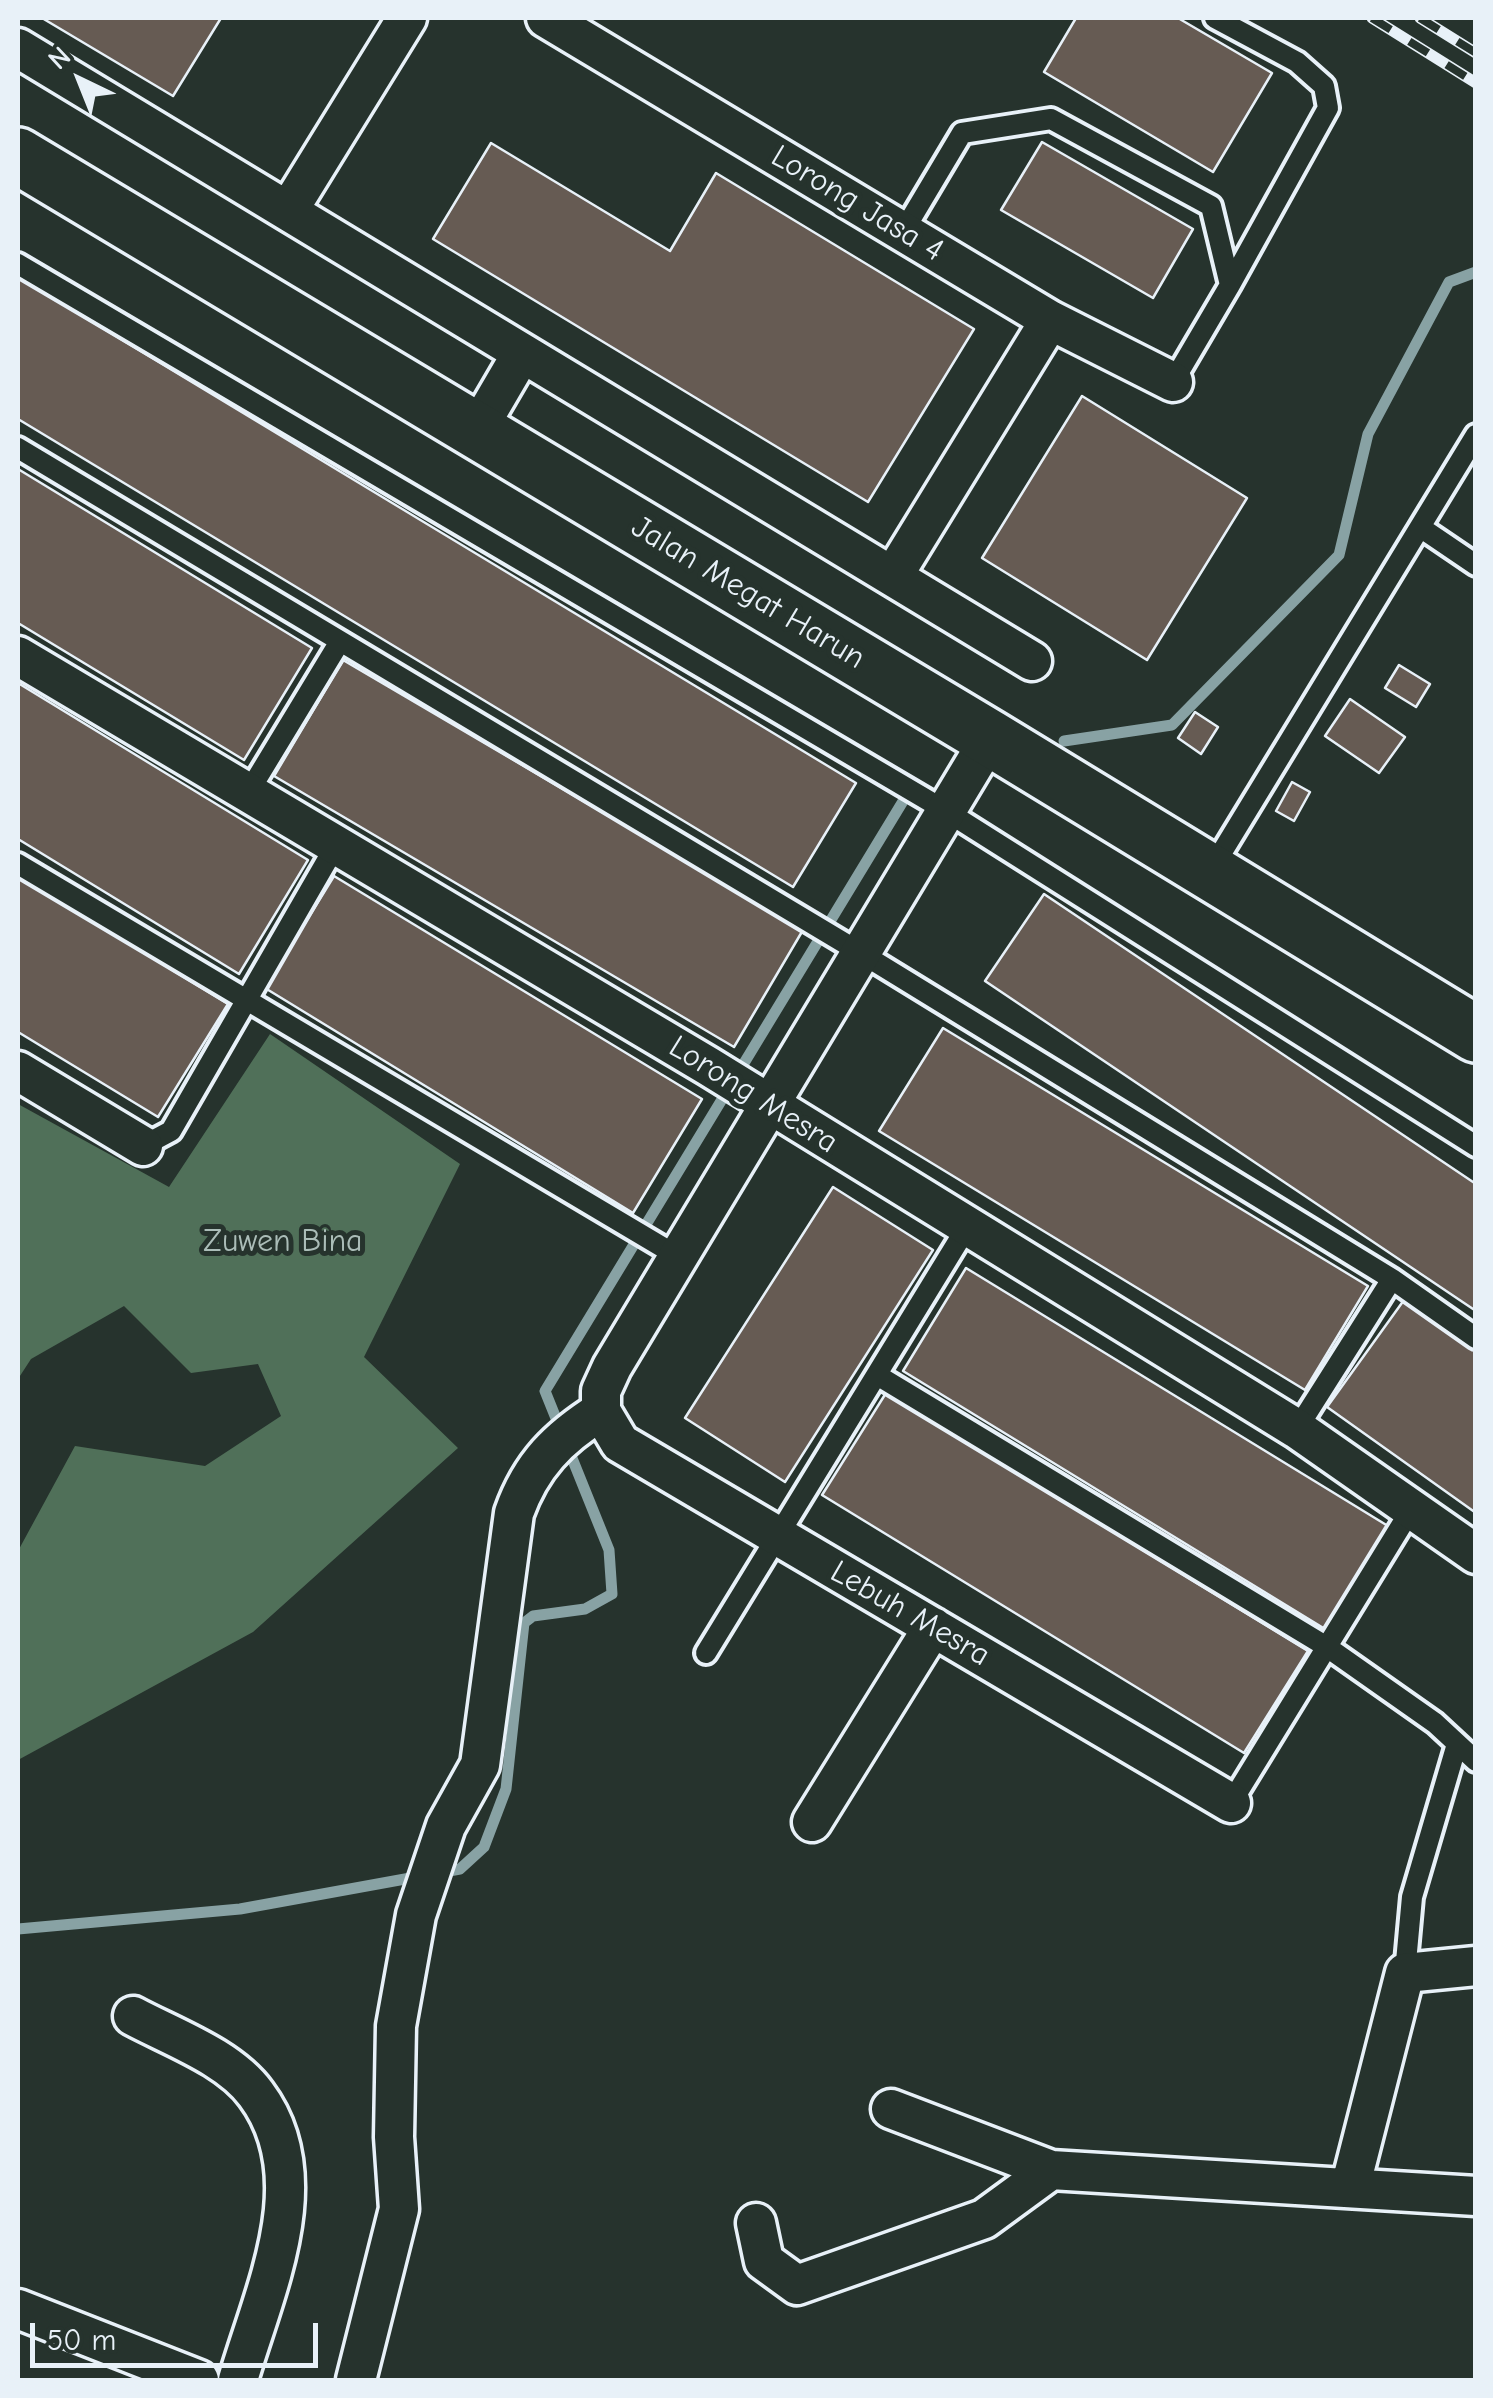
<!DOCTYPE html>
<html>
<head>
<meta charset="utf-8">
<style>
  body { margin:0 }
  #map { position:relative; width:1493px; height:2398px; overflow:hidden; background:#26332d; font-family:"Comic Neue",sans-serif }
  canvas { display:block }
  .frame { position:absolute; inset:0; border:20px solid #e8f1f8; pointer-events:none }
  .north { position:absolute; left:30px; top:30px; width:100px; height:100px; -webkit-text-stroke:8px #26332d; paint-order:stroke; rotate:317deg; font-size:28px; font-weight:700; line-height:40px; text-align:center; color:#e8f1f8 }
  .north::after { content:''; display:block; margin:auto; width:35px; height:45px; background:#e8f1f8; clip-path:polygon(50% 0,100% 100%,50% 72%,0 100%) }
  .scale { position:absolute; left:30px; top:2323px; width:288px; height:45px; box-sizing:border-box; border:5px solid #e8f1f8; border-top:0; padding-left:12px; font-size:30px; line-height:35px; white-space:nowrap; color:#e8f1f8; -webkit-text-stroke:8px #26332d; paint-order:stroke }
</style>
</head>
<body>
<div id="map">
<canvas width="1493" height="2398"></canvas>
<div class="frame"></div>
<div class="north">N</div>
<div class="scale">50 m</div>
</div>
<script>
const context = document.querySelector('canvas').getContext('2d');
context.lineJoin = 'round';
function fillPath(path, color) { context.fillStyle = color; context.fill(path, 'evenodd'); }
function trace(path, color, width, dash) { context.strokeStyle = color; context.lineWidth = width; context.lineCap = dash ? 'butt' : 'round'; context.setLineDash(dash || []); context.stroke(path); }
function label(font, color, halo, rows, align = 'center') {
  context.font = font + ' "Comic Neue",sans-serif'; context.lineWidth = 10; context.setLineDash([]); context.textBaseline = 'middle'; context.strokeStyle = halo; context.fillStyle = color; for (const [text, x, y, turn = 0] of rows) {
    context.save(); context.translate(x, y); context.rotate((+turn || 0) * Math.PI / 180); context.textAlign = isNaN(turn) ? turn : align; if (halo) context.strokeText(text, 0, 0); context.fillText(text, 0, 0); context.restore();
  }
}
fillPath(new Path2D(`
  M270 1034 460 1164 364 1357 458 1448 253 1632 18 1760V1551L75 1446 205 1466 281 1416 258 1364 191 1373 124 1306 31 1359 18 1379V1104L169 1187Z`), '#507059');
trace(new Path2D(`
  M1064 741 1172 725 1339 555 1368 434 1449 282 1476 272
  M18 1929 240 1909 460 1869 484 1847 506 1789 524 1623 533 1616 585 1609 612 1594 609 1550 545 1391 908 793`), '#88a2a4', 11);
const building = new Path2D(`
  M42 18H221L173 96Z
  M1076 18H1178L1272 73 1213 172 1044 72Z
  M1042 142 1193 229 1153 298 1001 210Z
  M491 143 670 251 716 173 974 329 868 502 433 239Z
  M18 277 856 783 793 887 18 419Z
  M1082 396 1247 498 1147 660 982 558Z
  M18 469 312 648 244 760 18 623Z
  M343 660 803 930 734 1047 274 776Z
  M1399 665 1430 684 1416 707 1385 688Z
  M18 683 308 860 239 974 18 839Z
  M1350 699 1405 737 1379 773 1325 736Z
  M1195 712 1218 727 1201 754 1178 738Z
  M1292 782 1310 792 1294 821 1276 811Z
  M18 876 228 1004 158 1117 18 1032Z
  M334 876 702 1099 633 1213 265 988Z
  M1044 894 1476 1184V1311L985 981Z
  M943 1028 1368 1286 1305 1390 879 1131Z
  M833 1187 933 1250 785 1482 685 1418Z
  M966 1268 1388 1526 1325 1629 903 1371Z
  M1404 1300 1476 1351V1513L1327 1407Z
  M886 1393 1308 1651 1244 1753 822 1495Z`);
fillPath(building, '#665b53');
trace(building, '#e8f1f8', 2.5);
const lane = new Path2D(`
  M1215 18 1297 62 1324 86 1328 108 1230 285
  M903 232 962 133 1051 119 1211 206 1230 285 1173 382
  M18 264 946 811 1476 1146
  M18 448 861 953 1392 1279 1476 1338
  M1420 527 1476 565
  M248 793 339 643
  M18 864 679 1257
  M1211 870 1476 435
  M143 1146 171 1131 336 845
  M877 1375 1327 1647 1435 1723 1476 1761
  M1297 1429 1392 1279
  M706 1653 967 1227
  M1231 1803 1412 1508
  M1405 1973 1412 1897 1457 1744`);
const street = new Path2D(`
  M546 18 1050 320 1173 382
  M18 48 1032 661
  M288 211 407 18
  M477 430 522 353
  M893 576 1050 320
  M18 656 708 1066 1297 1429 1476 1554
  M18 1071 143 1146
  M601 1411V1391L612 1367 990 738
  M601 1411 620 1443 1231 1803
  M812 1822 933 1627
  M133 2016C172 2037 229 2057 256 2094 319 2178 264 2291 238 2380
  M891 2109 1051 2170
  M1350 2188 1405 1973 1476 1966
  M756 2223 764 2261 797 2285 984 2219 1051 2170 1476 2196
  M18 2309 199 2380
  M356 2380 399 2209 394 2137 396 2026 416 1915 446 1826 480 1765 514 1513C531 1465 558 1438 601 1411`);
const secondary = new Path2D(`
  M18 156 990 738 1476 1034`);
trace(lane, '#e8f1f8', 28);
trace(street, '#e8f1f8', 45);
trace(secondary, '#e8f1f8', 62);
trace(lane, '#26332d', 20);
trace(street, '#26332d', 38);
trace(secondary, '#26332d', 55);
const rail = new Path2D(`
  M1372 18 1476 83
  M1420 18 1476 53`);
trace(rail, '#e8f1f8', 11);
trace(rail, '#26332d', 8, [22]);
label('32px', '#e8f1f8', '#26332d', [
  ["Lorong Jasa 4",857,204,31],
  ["Jalan Megat Harun",748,593,31],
  ["Lorong Mesra",753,1095,32],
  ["Lebuh Mesra",910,1614,30]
]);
label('32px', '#abbdb8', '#26332d', [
  ["Zuwen Bina",283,1242]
]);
</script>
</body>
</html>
